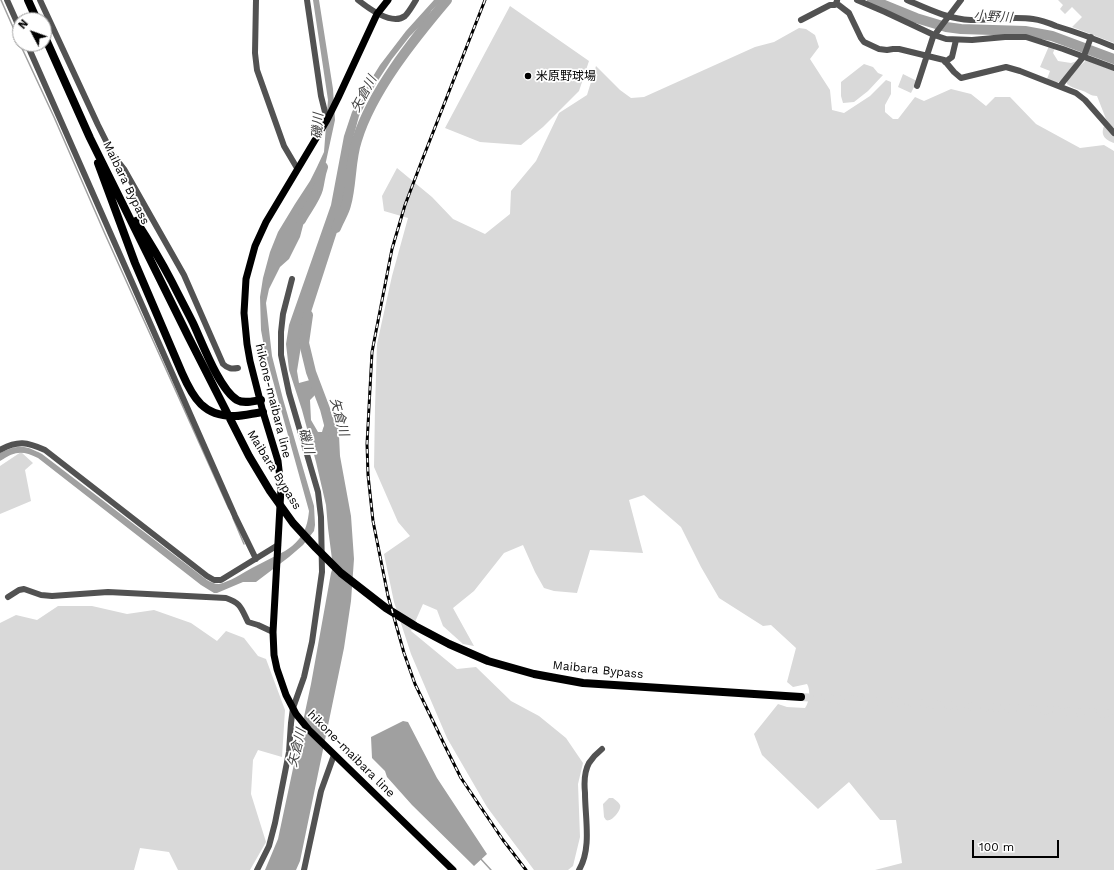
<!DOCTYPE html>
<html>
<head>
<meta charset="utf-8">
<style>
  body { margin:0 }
  #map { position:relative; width:1114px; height:870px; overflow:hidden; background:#fff; font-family:"Work Sans",sans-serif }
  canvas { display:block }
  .north { position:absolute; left:12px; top:12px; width:40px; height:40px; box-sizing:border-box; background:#fff; border:1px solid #999; border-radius:50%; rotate:311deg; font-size:11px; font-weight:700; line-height:16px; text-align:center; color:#000 }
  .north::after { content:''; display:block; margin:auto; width:14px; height:18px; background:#000; clip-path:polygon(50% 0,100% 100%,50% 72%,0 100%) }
  .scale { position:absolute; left:972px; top:840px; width:87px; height:18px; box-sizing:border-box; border:2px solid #000; border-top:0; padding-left:5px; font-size:12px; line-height:14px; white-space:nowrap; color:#000; -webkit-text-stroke:3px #fff; paint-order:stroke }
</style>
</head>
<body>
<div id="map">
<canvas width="1114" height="870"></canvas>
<div class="north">N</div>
<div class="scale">100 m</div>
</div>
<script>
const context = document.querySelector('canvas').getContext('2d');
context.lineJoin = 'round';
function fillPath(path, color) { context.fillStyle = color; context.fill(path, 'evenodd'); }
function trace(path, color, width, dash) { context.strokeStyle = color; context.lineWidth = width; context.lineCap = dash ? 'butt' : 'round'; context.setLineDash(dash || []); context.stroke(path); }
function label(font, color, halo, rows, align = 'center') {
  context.font = font + ' "Work Sans","Noto Sans JP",sans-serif'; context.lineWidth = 3.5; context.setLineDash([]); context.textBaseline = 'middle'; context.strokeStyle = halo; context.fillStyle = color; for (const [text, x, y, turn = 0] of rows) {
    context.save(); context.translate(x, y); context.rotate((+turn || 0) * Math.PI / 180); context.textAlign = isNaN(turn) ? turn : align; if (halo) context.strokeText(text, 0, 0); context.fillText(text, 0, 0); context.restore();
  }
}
fillPath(new Path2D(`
  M1058 0H1114V43L1072 27 1082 17 1072 7 1065 14 1060 9 1063 5Z
  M510 6 589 61 579 91 543 127 521 145 480 142 445 128Z
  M799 28 806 29 815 35 819 47 810 59 830 90 832 110 844 113 870 96 886 80 891 82V94L885 105V112L893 119H898L915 97 924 101 951 89 971 94 986 106 995 97H1010L1036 124 1080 148 1104 145 1114 151V870H875L902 863 896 820H880L849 782 818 809 762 755 754 734 778 704 787 707 805 708C809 703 811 690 807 684L793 687 787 682 796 648 771 625 763 626 719 598 701 567 681 527 644 495 629 500 643 553 590 550 577 593 554 591 544 588 535 572 523 545 504 553 474 591 453 608 474 646 463 644 443 626 437 610 423 604 411 631 457 669 476 667 511 701 539 716 566 738 583 763 578 784 580 837 573 866 568 870H534L487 807 447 738 411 654 394 602 384 554 410 536 398 522 374 467 375 408 377 344 392 276 408 218 384 211 382 196 397 168 432 197 453 219 485 234 510 214 511 191 536 161 559 113 587 95 596 66 620 90 631 98 644 97 755 47 774 42Z
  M1049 46 1055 48 1053 53 1058 61 1071 63 1077 61 1061 81 1056 83 1047 79 1050 71 1040 67Z
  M1086 60 1114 71V131L1106 119 1097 96C1090 96 1089 93 1083 91 1078 89 1072 88 1067 84V81L1069 77H1071C1074 69 1081 66 1086 60Z
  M864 64 873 67 878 73 883 75 868 91 854 102 843 103 841 96V82Z
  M903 74 917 81 911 93 898 87Z
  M1104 126 1114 136V143C1106 140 1100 136 1104 126Z
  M21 452 33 463 25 470 31 501 0 514V466Z
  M58 606H92L127 614 154 610 191 623 217 641 226 631 244 638 258 656 266 659 285 710 282 757 258 750 253 760 251 794 266 842 250 870H178L169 852 140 848 134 870H0V623L16 615 37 620Z
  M609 798H613C615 800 619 802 620 805 622 809 613 820 609 820 608 821 607 820 606 820L604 817 603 804Z`), '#d9d9d9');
fillPath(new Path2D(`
  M313 0H319L333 89 335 120 325 166 306 214 300 237 289 259 280 267 269 289 266 303 272 356 283 399 314 506 315 525 314 531 303 545 289 557 256 582H243L217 593H214L201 585 38 458C22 450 15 451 0 461V453C18 444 25 445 42 454L207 580C211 582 214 584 219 584 229 582 243 573 252 568 263 562 274 557 285 551 290 548 295 544 299 539 306 531 308 521 309 511L265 352 261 330 260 297 263 278 270 252 278 232 295 204 310 181 317 167 324 152 328 100Z
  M434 0H442L432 10 425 21 410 36 392 59 375 85 359 116 351 146 346 199 337 232 302 340 297 371 299 383 310 380 320 384 321 391 315 395 310 400 311 420 318 432H322C325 421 328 419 338 414L340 456 351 516 354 559 351 601 344 648 300 861 296 870H265L278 839 311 684 331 573 333 567 328 528 326 505 316 462 302 410 289 370 286 344 289 325 331 205 344 136 352 112 362 94 380 65 406 31Z
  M403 721 408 722 437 778 487 854 474 866 412 805 387 777 385 771 372 758 371 737Z`), '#a0a0a0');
trace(new Path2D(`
  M1 0 20 43
  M20 44 54 117 105 234 229 509
  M233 518 244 544
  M480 858 491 870`), '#a0a0a0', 1.5);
trace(new Path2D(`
  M872 0 916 18 946 27 961 29 1025 31 1052 36 1114 59
  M301 220C306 210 315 200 318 189 320 181 320 175 323 167
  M336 228C339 220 344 213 346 205 352 184 350 161 357 140 372 91 414 39 447 0
  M308 315 304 343 311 372 325 409 331 432`), '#a0a0a0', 10);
trace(new Path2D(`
  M801 697 1114 714`), '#d9d9d9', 8, [8, 4]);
trace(new Path2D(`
  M7 0 20 29
  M40 0 98 125 113 155 124 169 184 275 223 364C228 369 232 369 238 368
  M256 0 255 53 257 70 284 146 297 168
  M307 0 321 96 327 120
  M358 0C368 8 392 26 405 16 409 12 413 5 416 0
  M857 0 885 12 934 35 946 39 972 40 1005 37H1026L1063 49 1114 68
  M907 0C928 9 948 19 971 20 992 20 1012 16 1033 19 1041 20 1049 23 1056 26 1076 32 1095 39 1114 47
  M836 3 849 13 861 38 864 42 879 49 887 50 893 49H899L944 60 954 72 961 78 1006 67 1020 71 1076 93 1085 100 1114 133
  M801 20 830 5H835L837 1
  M27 44 235 516 256 559
  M945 62 952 57 956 40
  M917 86 933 37 961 0
  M1060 86 1084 56 1091 37
  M0 450C18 440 27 442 45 450L207 576 214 580H221L278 545
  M8 597 19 590 24 589 41 595 52 596 108 592 226 598C241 603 241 608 248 622L258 625 273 632
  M257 870 269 846 275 823 289 752 291 723 293 708 304 677 312 642 322 572 321 517 318 492 289 393 281 355V332L283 314 292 279
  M304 870 321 791 334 755
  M579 870C592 848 585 818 585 793 584 783 584 772 589 763 593 757 597 753 602 749`), '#525252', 6);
trace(new Path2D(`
  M388 0 377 14 338 98 327 120 266 222 255 246 246 279 244 313 247 344 250 361 263 412 278 461 281 488 273 632 274 655 277 669 286 695 296 714 309 730 453 870`), '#000', 7);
trace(new Path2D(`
  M28 0 37 20
  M44 35 90 138 188 336 249 456 270 491 293 523 316 548 341 573 386 608 415 626 449 644 488 661 534 674 583 683 801 697
  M98 163 135 263 182 373C193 398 204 417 235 416 244 416 254 413 263 412
  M136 221C149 241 161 261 172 282 179 296 186 309 193 323 202 342 219 389 237 400 244 404 253 401 261 400`), '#000', 8);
const rail = new Path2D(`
  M485 0 421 163 405 205 392 249 372 352 367 444 368 475 373 521 388 596 404 653 415 684 445 746 461 778 503 840 526 870`);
trace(rail, '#000', 3);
trace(rail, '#fff', 1.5, [4.5]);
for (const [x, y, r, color] of [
  [528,76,4,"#000"]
]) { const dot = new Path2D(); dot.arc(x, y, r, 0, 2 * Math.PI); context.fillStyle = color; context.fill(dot); trace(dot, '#fff', 1.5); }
label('12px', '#000', '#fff', [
  ["米原野球場",536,76]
], 'left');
label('12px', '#000', '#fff', [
  ["Maibara Bypass",126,183,64],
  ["hikone-maibara line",273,401,76],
  ["Maibara Bypass",274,470,58],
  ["Maibara Bypass",598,670,6],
  ["hikone-maibara line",351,754,45]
]);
label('italic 13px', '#414141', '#fff', [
  ["小野川",993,17,3],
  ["矢倉川",364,94,-62],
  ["磯川",318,126,-86],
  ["矢倉川",339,417,75],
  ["磯川",306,441,75],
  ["矢倉川",297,748,-76]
]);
</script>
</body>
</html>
